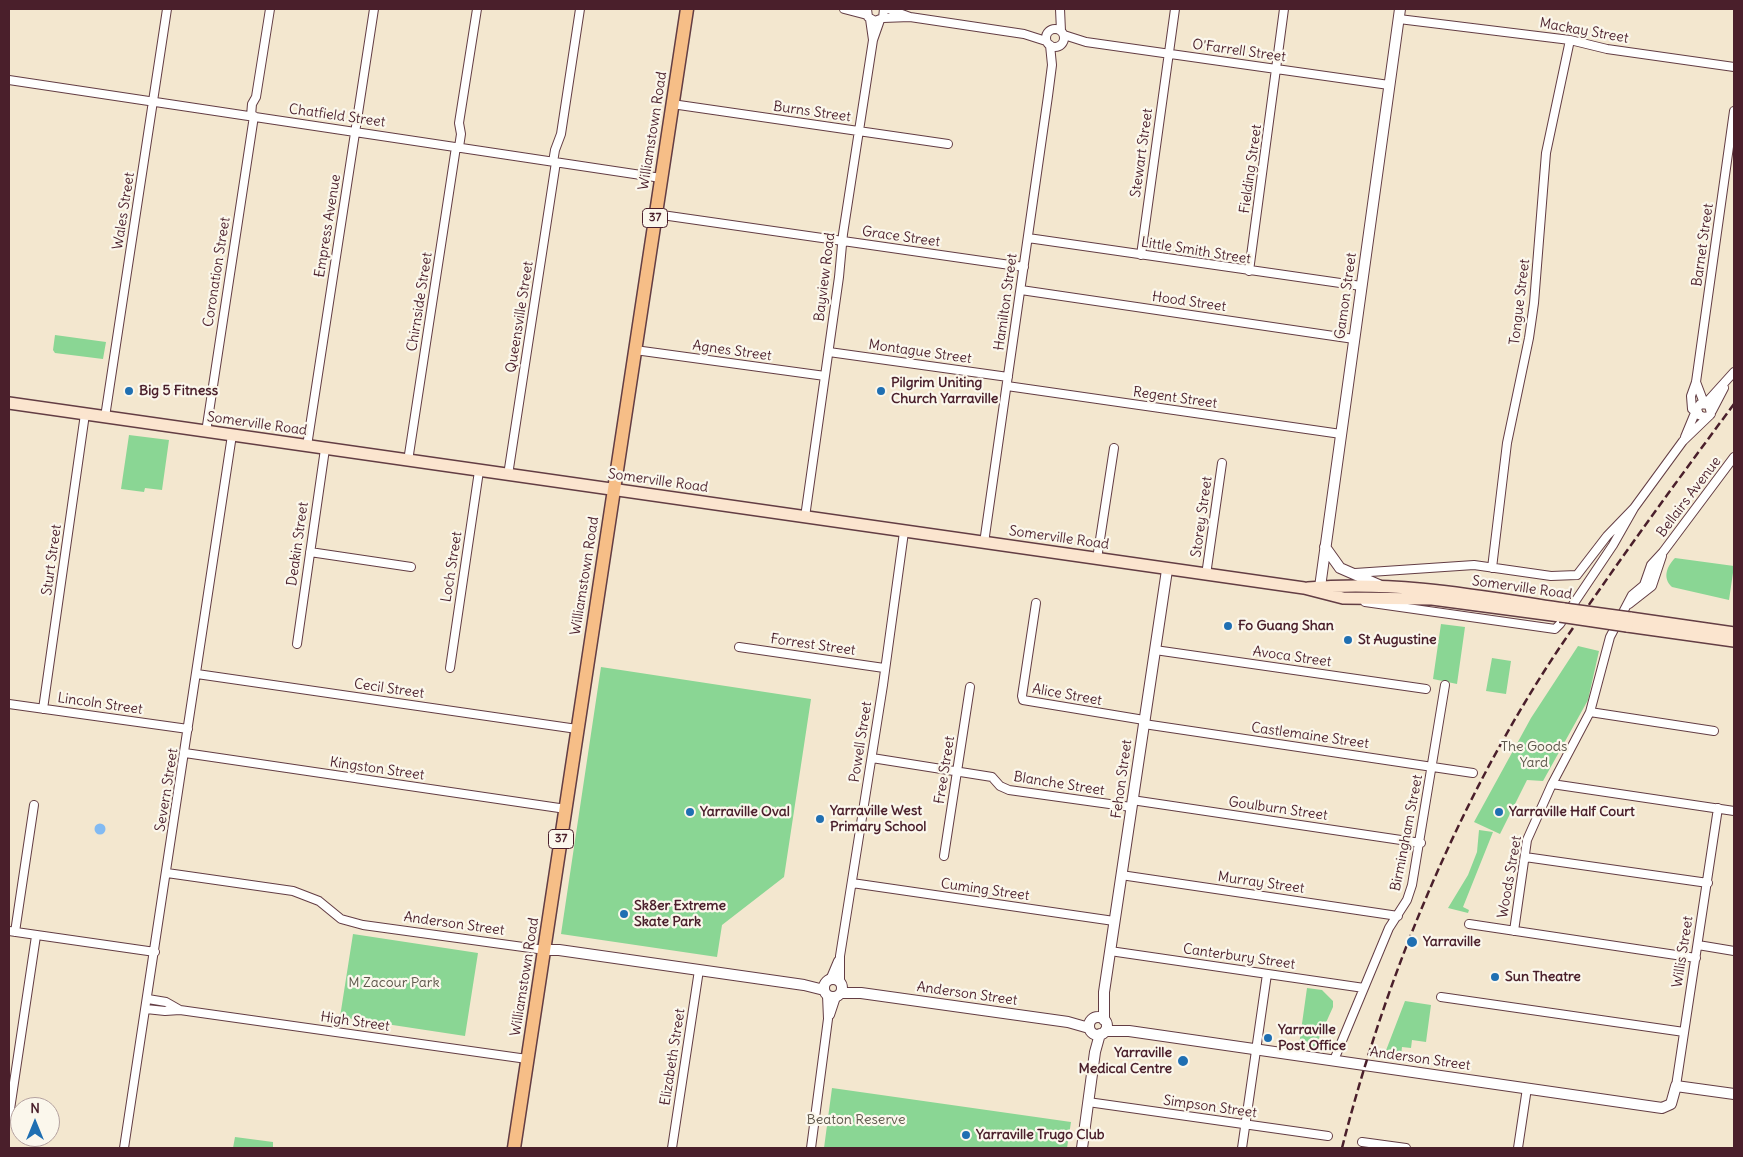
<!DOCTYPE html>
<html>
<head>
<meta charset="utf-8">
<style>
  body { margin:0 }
  #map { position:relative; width:1743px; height:1157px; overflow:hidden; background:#f3e7cf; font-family:Delius,sans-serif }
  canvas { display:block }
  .frame { position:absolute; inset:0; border:10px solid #4a1f2b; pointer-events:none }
  .north { position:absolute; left:10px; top:1097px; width:50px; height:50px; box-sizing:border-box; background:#fbf7ec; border:1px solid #b4a19f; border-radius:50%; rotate:0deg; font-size:14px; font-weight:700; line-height:20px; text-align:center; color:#4a1f2b }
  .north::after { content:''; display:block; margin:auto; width:18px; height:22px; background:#1f6fb2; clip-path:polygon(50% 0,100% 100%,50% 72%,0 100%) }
</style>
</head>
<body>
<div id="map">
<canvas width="1743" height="1157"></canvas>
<div class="frame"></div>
<div class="north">N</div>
</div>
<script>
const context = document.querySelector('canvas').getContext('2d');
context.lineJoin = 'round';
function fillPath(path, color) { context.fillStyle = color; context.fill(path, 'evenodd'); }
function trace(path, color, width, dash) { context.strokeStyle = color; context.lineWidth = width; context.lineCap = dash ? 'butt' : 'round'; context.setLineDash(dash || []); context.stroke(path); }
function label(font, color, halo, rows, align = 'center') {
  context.font = font + ' Delius,sans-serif'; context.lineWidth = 4.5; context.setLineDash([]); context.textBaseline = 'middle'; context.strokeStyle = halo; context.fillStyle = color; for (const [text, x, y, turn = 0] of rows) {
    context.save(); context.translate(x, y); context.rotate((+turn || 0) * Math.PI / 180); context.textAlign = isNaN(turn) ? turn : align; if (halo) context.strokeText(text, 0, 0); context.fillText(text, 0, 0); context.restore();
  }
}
fillPath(new Path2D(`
  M55 335 106 342 103 359 55 353 53 350Z
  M129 435 169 440 162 490 145 488 144 492 121 489Z
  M1675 558 1734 566 1729 600 1672 587C1662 578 1667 566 1675 558Z
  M1441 624 1465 627 1457 684 1433 679Z
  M1578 646 1599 651 1588 700 1543 781 1527 780 1500 834 1474 822 1531 718Z
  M1492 658 1511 661 1506 694 1486 691Z
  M601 667 811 699 784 877 722 925 717 957 561 934Z
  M1479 830 1493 832 1463 907 1469 910 1468 913 1448 908 1468 875 1477 852Z
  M353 934 478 953 465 1036 340 1017Z
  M1307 988 1322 990 1333 1001V1007L1315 1047 1299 1045Z
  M1405 1001 1431 1005 1426 1042 1412 1040 1411 1048 1402 1047 1401 1056 1385 1053Z
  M832 1088 1071 1122 1067 1148H824Z
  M235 1137 273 1142V1148H233Z`), '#8ad694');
fillPath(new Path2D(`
  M94.5 829a5.5 5.5 0 1 1 11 0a5.5 5.5 0 1 1-11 0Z`), '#82baf2');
const minor = new Path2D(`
  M844 9 867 15
  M867 9 868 17 875 21 883 18 884 9
  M888 9 910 17
  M1060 9 1061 31
  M883 18 910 17 1024 34 1046 41
  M1399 19 1570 40 1607 49 1734 67
  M1046 38a9 9 0 1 1 18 0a9 9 0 1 1-18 0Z
  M1064 35 1086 42 1389 85
  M873 40 880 20
  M9 80 661 178
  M672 104 948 144
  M251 116 252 104 256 97 270 9
  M459 147 461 134 459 123 477 9
  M553 162 555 150 561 134 580 9
  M655 214 1024 267
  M1028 238 1361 286
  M1141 255 1175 9
  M1249 271 1284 9
  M1021 290 1354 339
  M635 350 825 376
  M829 352 1008 377
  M1696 382 1704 403
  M1007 386 1341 434
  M1706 403 1734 372
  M1712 411 1724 388
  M1699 415 1692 409 1691 396 1696 382 1734 111
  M105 417 167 9
  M206 432 254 116
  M1685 437 1697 408
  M307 446 374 9
  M408 461 456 147
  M508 475 556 162
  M805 517 839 277 843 234 873 40 870 19
  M984 543 1048 96 1052 65 1050 45
  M310 552 411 567
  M1097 559 1114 448
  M1492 568 1507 443 1529 338 1534 303 1546 153 1570 40
  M1355 573 1474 565 1551 576 1577 575
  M1206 575 1222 463
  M1577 575 1607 536 1634 508 1683 441 1709 416 1711 414 1709 405 1700 404 1697 409 1699 415 1704 417 1709 416
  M1365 602 1555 629 1560 624 1613 545 1634 508
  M1036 603 1022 696 1023 700 1144 720
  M1629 604 1652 586 1662 556
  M297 644 325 449
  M739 647 884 668
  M1155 650 1426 689
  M450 668 479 471
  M197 674 577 729
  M9 704 188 729
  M43 709 85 414
  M1590 712 1714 731
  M1144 724 1473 773
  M185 753 566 809
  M872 758 992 777 1000 786 1009 790 1131 807
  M1552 784 1734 811
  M1132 800 1421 843
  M944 856 970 687
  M1525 857 1708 883
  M167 873 293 891 319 901 341 919 363 925 545 950
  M1121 875 1398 916
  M852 883 1114 921
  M1469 924 1696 958
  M9 931 155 952
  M1514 931 1527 840 1552 784 1590 712 1610 637 1632 595 1644 585 1651 565 1663 552 1734 457
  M15 932 34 805
  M1698 945 1734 951
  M1110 951 1364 988
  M830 980 838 961
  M840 982V956L883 685 904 532
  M1441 997 1684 1032
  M148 999 166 1002 180 1010
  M146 1009 165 1011 180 1010 527 1059
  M830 1015 836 997
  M1334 1060 1389 928 1407 900 1412 885 1445 685
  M1676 1086 1718 808
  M1088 1102 1328 1136
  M9 1116 36 936
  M1362 1142 1406 1148
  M124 1148 232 435
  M672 1148 699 970
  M811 1148 828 1019 827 995
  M1242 1148 1267 974
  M1518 1148 1527 1088`);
const tertiary = new Path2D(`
  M1325 547 1340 568 1379 585
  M1320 587 1400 9
  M545 950H559L804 985 824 990
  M824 988a9 9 0 1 1 18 0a9 9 0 1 1-18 0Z
  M842 993H861L1068 1022 1089 1028
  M1089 1026a9 9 0 1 1 18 0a9 9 0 1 1-18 0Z
  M1104 1020V992L1167 570
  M1105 1031H1129L1662 1108 1671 1104 1676 1086 1734 1094
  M1082 1148 1095 1052 1100 1034`);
const secondary = new Path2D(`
  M9 403 1304 588 1343 598 1432 599 1560 616
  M1308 588C1394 580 1479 596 1564 609
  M1630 618 1734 633
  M1627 626 1734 641`);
const primary = new Path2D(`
  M514 1148 687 9`);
trace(minor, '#633d44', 10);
trace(tertiary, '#633d44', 12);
trace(secondary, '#633d44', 14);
trace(primary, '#633d44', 15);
trace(minor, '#fff', 8);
trace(tertiary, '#fff', 10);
trace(secondary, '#fbe5cf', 11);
trace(primary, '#f6be87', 12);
trace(new Path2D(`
  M1342 1148C1386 975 1459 799 1558 650 1614 567 1674 485 1734 404`), '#4a1f2b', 2.5, [8, 4]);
const secondaryBridge = new Path2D(`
  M1564 609 1630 618
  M1560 616 1627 626`);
trace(secondaryBridge, '#633d44', 14, []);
trace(secondaryBridge, '#fbe5cf', 11);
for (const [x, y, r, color] of [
  [129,391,5,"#1f6fb2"],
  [881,391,5,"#1f6fb2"],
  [1228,626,5,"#1f6fb2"],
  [1348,640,5,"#1f6fb2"],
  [690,812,5,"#1f6fb2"],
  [1499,812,5,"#1f6fb2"],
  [820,819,5,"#1f6fb2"],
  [624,914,5,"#1f6fb2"],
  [1412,942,6,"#1f6fb2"],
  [1495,977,5,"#1f6fb2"],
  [1268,1038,5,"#1f6fb2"],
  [1183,1061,6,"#1f6fb2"],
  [966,1135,5,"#1f6fb2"]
]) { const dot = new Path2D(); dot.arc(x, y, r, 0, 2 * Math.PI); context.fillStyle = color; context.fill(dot); trace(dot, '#fbf7ec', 2); }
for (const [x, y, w] of [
  [655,218,25],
  [561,839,25]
]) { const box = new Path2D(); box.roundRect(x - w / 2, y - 9.5, w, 19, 4); context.fillStyle = '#fbf7ec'; context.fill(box); trace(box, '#4a1f2b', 1); }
label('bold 12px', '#4a1f2b', null, [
  ["37",655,218],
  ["37",561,839]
]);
label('14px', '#4a1f2b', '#fbf7ec', [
  ["Mackay Street",1584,31,10],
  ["O'Farrell Street",1239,51,8],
  ["Burns Street",812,112,8],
  ["Chatfield Street",337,116,8],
  ["Williamstown Road",653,131,-81],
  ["Stewart Street",1142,153,-82],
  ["Fielding Street",1251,169,-82],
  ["Wales Street",124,211,-81],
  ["Empress Avenue",328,226,-81],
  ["Grace Street",901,237,8],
  ["Barnet Street",1703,245,-82],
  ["Little Smith Street",1196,251,9],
  ["Coronation Street",217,272,-81],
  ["Bayview Road",825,277,-83],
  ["Gamon Street",1346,296,-82],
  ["Chirnside Street",420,302,-81],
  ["Hamilton Street",1006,302,-82],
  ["Hood Street",1189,302,8],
  ["Tongue Street",1520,302,-83],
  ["Queensville Street",520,317,-81],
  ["Agnes Street",732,351,8],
  ["Montague Street",920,352,8],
  ["Regent Street",1175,398,8],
  ["Somerville Road",257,424,8],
  ["Somerville Road",658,481,8],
  ["Bellairs Avenue",1689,497,-53],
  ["Storey Street",1202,517,-82],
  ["Somerville Road",1059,538,8],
  ["Deakin Street",298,544,-82],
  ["Sturt Street",52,560,-82],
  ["Loch Street",452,567,-81],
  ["Williamstown Road",585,576,-81],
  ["Somerville Road",1522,588,8],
  ["Forrest Street",813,645,8],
  ["Avoca Street",1292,657,8],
  ["Cecil Street",389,689,8],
  ["Alice Street",1067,695,10],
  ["Lincoln Street",100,704,8],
  ["Castlemaine Street",1310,736,8],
  ["Powell Street",861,742,-81],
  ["Kingston Street",377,769,8],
  ["Free Street",945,770,-81],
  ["Fehon Street",1122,779,-82],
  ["Blanche Street",1059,784,9],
  ["Severn Street",167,790,-81],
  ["Goulburn Street",1278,809,8],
  ["Birmingham Street",1407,833,-79],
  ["Woods Street",1510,877,-80],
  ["Murray Street",1261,883,8],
  ["Cuming Street",985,890,8],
  ["Anderson Street",454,924,8],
  ["Willis Street",1683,952,-81],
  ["Canterbury Street",1239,957,8],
  ["Williamstown Road",525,977,-81],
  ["Anderson Street",967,994,8],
  ["High Street",355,1022,8],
  ["Elizabeth Street",673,1057,-81],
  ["Anderson Street",1420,1059,8],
  ["Simpson Street",1210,1107,8]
]);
label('bold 14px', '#4a1f2b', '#fbf7ec', [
  ["Pilgrim Uniting",891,383],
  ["Church Yarraville",891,399],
  ["Big 5 Fitness",139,391],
  ["Fo Guang Shan",1238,626],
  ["St Augustine",1358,640],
  ["Yarraville West",830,811],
  ["Primary School",830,827],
  ["Yarraville Oval",700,812],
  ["Yarraville Half Court",1509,812],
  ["Sk8er Extreme",634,906],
  ["Skate Park",634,922],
  ["Yarraville",1423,942],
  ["Sun Theatre",1505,977],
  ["Yarraville",1278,1030],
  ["Post Office",1278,1046],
  ["Yarraville",1172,1053,"right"],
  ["Medical Centre",1172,1069,"right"],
  ["Yarraville Trugo Club",976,1135]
], 'left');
label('14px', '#5d564a', '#fbf7ec', [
  ["The Goods",1534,747],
  ["Yard",1534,763],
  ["M Zacour Park",394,983],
  ["Beaton Reserve",856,1120]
]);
</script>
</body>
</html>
